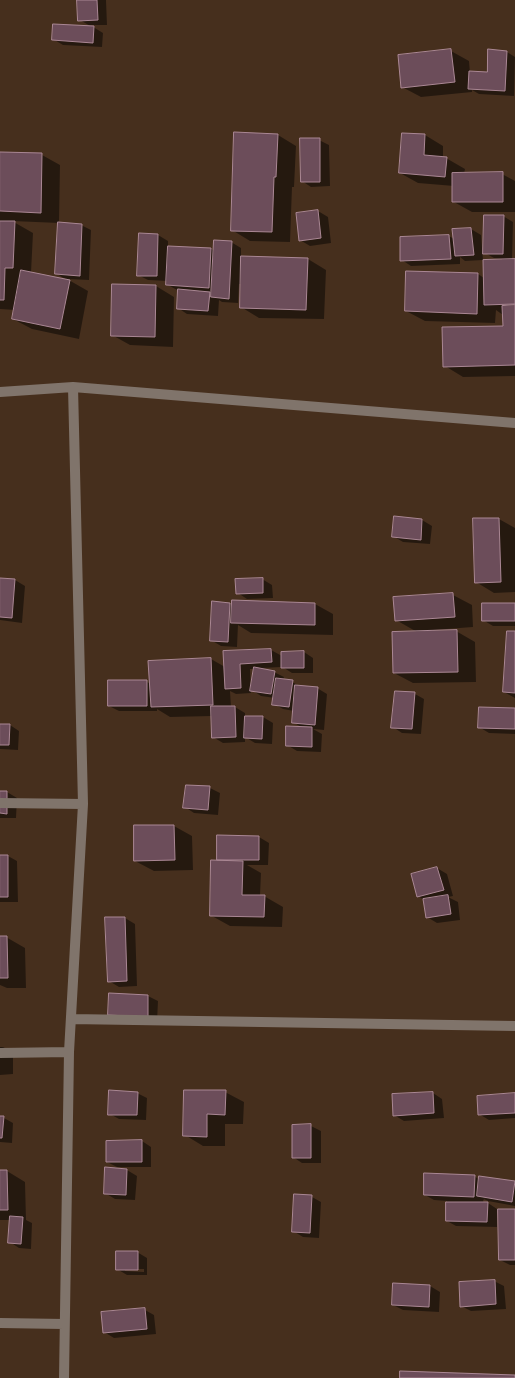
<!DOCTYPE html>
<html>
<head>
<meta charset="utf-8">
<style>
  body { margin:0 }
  canvas { display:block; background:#462f1d }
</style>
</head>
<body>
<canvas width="515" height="1378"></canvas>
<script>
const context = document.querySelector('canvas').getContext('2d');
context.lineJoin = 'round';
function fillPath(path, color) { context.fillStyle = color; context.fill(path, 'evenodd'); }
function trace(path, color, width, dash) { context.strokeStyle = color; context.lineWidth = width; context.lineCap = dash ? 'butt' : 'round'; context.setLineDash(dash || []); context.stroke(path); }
fillPath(new Path2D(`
  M79 0H106L107 25H90L103 33 102 47 63 45 53 39 92 27 80 20Z
  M451 51 469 61 470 73H488L507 52 515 57 514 96 479 94 472 90V92L421 97 402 87Z
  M278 135 296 146 294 187H292L290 242 250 241 232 230Z
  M425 135 443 146V158H446L465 169 464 174H502L515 181V212H472L454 202V186L418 183 400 173Z
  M319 140 329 145 330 186 311 187 302 181Z
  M0 154 42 155 60 165 59 223 12 221 33 233 31 273 67 280 57 274 81 225 91 230 89 280 67 279 88 291 79 339 32 329 13 319 15 310 0 309Z
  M318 211 328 217 331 243 310 246 300 240Z
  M503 216 513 222 512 261H515V376L463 377 445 366 504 327 503 315 496 310 495 323 425 321 406 311 478 274 484 278 502 261V259L494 258 485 253Z
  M471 229 481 235 483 260 465 261 460 257V264L411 266 402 260 401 238 449 236 454 239V231Z
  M140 235H158L168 241V247L211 249 215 251 231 242 241 248V258L308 259 326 270 324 319 259 318 241 307 242 284H239L238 303 222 302 219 300 218 316 187 314 178 308 179 291 168 285V281L148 280 138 275Z
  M156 286 174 297 173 347 130 345 112 335Z
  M395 517 422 520 432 526 430 544 403 542 393 536Z
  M499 519 515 528V592L494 593 476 582Z
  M0 579 15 580 25 586 22 623 0 620Z
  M262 579 272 585 273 598 247 599 238 593Z
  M453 595 472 605 473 627 433 630V632L456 631 475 642 476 682 413 683 394 673 417 632 396 620 394 598Z
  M230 604 233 606 315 604 333 614V635L251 633 238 625 237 647 221 646 211 640Z
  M515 604V626H493L483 620Z
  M515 632V698L504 692Z
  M271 650 282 656 304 652 313 658V673H292L281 666V667L262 668 274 672 284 677 283 680 292 682 301 687 317 688 327 694 324 730 313 729 322 734 321 752 297 751 287 745 303 728 293 722 294 711 283 709 274 704 275 698 261 696 252 690 255 669H250L251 693 236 694 230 691 231 707H235L245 713V717H263L273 723 272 744 255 743 245 737V742L223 743 213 737V716L170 717 157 709V711H119L109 706 147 682 151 684 150 662 211 659 225 667Z
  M415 694 424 699 421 734 402 733 393 727Z
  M515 709V734L489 733 479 727Z
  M0 725H10L19 731 18 750 0 749Z
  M187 786 210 788 220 793 218 815 194 813 185 807Z
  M0 792H7L17 798 16 818H0Z
  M174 826 192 836 193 870 154 871 135 861Z
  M218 837H259L269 843 268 865H247L261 873 260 896H264L283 907 282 927 230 926 212 916 223 862 218 859Z
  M0 856H8L17 861 18 902H0Z
  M437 868 447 874 453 896 448 897 458 902 460 920 437 923 427 917 424 900 418 896Z
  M125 918 135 924 137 986 119 987 109 981Z
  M0 937H6L25 948 26 988H7L0 985Z
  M148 996 158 1001 157 1022 119 1020Z
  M0 1047H3L13 1052V1074L0 1075Z
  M225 1092 244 1102 243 1124H225V1146H203L185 1135Z
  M137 1093 147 1098 146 1120 119 1119 110 1114Z
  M433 1093 442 1099 444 1118 404 1121 394 1115Z
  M515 1095V1118L489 1120 479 1114Z
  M0 1117 4 1118 13 1123 12 1143 0 1142Z
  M311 1126 321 1131V1163H302L293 1157Z
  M142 1141 151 1147V1167H117L107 1162Z
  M107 1168 127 1170 137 1176 135 1200 115 1199 105 1193Z
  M0 1171H7L25 1182 26 1220 32 1223 31 1249 19 1248 10 1242 11 1220H0Z
  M474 1176 480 1180V1178L515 1183V1206L488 1201 484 1199 483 1201 484 1203H488L497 1209V1210H515V1265H510L500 1260 499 1211H497V1227L456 1226 447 1221V1201L434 1200 425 1195Z
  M312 1197 321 1202 319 1238 303 1237 293 1231Z
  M137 1252 147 1258V1275H127L117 1269ZM125 1269H144V1272L125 1271Z
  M494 1281 504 1286 506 1309 471 1311 461 1306Z
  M430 1286 440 1292 439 1312 403 1310 393 1305Z
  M145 1310 154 1315 156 1334 114 1338 104 1332Z`), '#0007');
const building = new Path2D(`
  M77 0H97L98 20 78 21Z
  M53 24 94 26 93 43 52 40Z
  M451 49 455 82 401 88 398 55Z
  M488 49 507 51 505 91 468 89 469 71 487 72Z
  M234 132 278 134 276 177H274L272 232 231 231Z
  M402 133 425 134 424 155 447 157 445 177 399 173Z
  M300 138H320V182H301Z
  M0 152 42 153 41 213 0 211Z
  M503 172V202H452V173Z
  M318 210 321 238 299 241 296 213Z
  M484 215H504L503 254H483Z
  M0 221H15L13 268H5L4 300H0Z
  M58 222 82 224 80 276 55 274Z
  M471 228 474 255 455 256 452 229Z
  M139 233 158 234 157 276H137Z
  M449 235 451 259 400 261V237Z
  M214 240 232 241 229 299 211 297Z
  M168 246 211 248 209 288 166 285Z
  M241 256 308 258 306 310 240 308Z
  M515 259V304L484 305 483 260Z
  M21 270 70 280 60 329 12 319Z
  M406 271 478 273 477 314 405 311Z
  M112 284 156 285 155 337 111 336Z
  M178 289 210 292 208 311 177 309Z
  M515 305V365L443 367 442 327 503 326 502 306Z
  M394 516 422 519 421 540 392 537Z
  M473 518H499L501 582 475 583Z
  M0 578 15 579 12 618 0 617Z
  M263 578V593L236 594 235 579Z
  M453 593 455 617 395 621 393 597Z
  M232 600 315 603V625L231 623Z
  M212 601 230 603 228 642 210 641Z
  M482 603H515V621H482Z
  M457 630 458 672 393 673 392 632Z
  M507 631H515V693L503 692Z
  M271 649 272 662 240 664 241 688 225 689 223 651Z
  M304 651V668H281V652Z
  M211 658 213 705 151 707 148 661Z
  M254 667 275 671 271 694 250 691Z
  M276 678 293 680 289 707 272 705Z
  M108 680H147V706H108Z
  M295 685 318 687 315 725 292 723Z
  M395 691 415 692 412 729 391 728Z
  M211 706H235L236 737 212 738Z
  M479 707 515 708V729L478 728Z
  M245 716H263L262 739 244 738Z
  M0 724H10L9 745H0Z
  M286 726 312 727V747L286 746Z
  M186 785 210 786 208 810 183 808Z
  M0 791H7V814L0 813Z
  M134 825H174L175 860 134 861Z
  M217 835 259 836V860H217Z
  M0 855H8V897H0Z
  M211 860 243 861 242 895H265L264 917 210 916Z
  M437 867 444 890 417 897 411 874Z
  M448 895 451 914 426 918 423 899Z
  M105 917H125L127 981 108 982Z
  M0 936H7L8 978H0Z
  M109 993 148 995V1017L108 1015Z
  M109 1090 138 1092 137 1115H108Z
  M184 1090H226L225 1115 207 1114V1137L183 1136Z
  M433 1092 434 1113 393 1116 392 1094Z
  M515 1093V1113L478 1115 477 1096Z
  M0 1116H4L2 1138H0Z
  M311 1124V1158H292V1125Z
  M142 1140V1162H106V1141Z
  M105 1167 127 1169 126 1195 104 1194Z
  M0 1170H7L8 1210H0Z
  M424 1173 475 1175 474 1197 424 1195Z
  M479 1176 515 1181 512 1202 477 1196Z
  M294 1194 312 1195 310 1233 292 1232Z
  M446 1202H488L487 1222 446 1221Z
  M498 1209H515V1260H499Z
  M10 1216 23 1217 21 1244 8 1243Z
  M116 1251H138V1270H116Z
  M495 1280 496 1304 460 1307 459 1282Z
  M393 1283 430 1285 429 1307 392 1305Z
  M145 1308 147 1329 103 1333 101 1312Z
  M400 1371 515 1375V1378H400Z`);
fillPath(building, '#6c4d5a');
trace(building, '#aa8794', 1);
trace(new Path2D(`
  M0 392 73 387 515 423
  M0 803 83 804
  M71 1019 515 1026
  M0 1053 69 1052
  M0 1323 64 1324
  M64 1378 69 1052 83 804 73 387`), '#80746b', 10);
</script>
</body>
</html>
